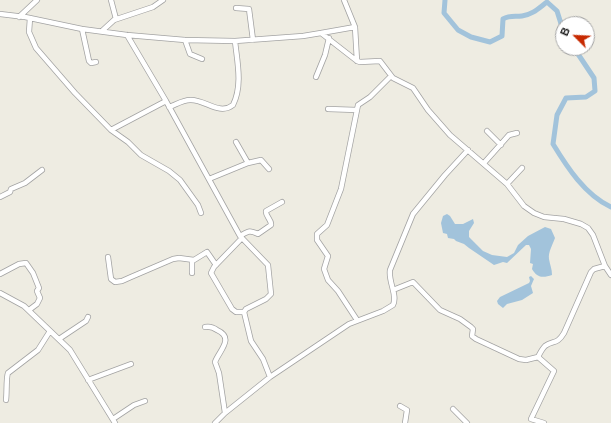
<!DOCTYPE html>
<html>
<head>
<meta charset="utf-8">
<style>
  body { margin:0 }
  #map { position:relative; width:611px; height:423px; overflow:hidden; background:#eeece2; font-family:Arial,sans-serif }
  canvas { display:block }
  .north { position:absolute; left:555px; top:16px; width:40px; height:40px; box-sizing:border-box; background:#fff; border:1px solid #a4a4a4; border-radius:50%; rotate:294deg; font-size:11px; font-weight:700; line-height:16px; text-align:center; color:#1c1c1c }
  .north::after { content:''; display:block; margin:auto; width:14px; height:18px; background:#c72a01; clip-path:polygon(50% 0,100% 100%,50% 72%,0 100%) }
</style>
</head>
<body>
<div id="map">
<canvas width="611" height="423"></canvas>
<div class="north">B</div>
</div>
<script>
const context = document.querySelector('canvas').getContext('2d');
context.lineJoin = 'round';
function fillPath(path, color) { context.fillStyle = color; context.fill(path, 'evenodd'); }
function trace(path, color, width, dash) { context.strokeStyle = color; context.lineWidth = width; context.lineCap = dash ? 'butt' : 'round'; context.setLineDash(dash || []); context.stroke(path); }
fillPath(new Path2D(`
  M447 214 450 216 455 224H463L473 219 474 223 469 231V237L483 251 492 255 507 257 514 253 518 245 528 236 545 227 551 229 555 238C553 244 548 252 549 259 550 265 552 269 552 275 543 278 537 278 532 269L533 264 530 263 531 249 529 245H526L507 263 503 262 494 265 469 248 464 244 456 241 454 239 448 238 447 234 443 233 441 223 443 216Z
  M531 276 534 279 531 286 533 293 522 300 507 304 503 308 498 304 497 301 500 297 529 283 530 281 529 277Z`), '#a2c3db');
trace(new Path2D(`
  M445 0 444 13 458 30 471 37 490 42 502 36 503 19C510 15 515 17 522 16 532 15 539 8 547 2L557 11 563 30
  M574 48 594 78 595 91 586 97 566 98 557 115 553 144C567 167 585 195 611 207`), '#a2c3db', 5);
const minor = new Path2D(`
  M111 0 116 19
  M344 0 355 27 357 61
  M236 8 249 9 253 40
  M0 14 25 17 82 29 127 35 185 40 235 41 303 36 321 33 357 61 360 62 380 61 393 78 413 88 428 110 450 135 507 184 524 206 534 213 544 217 564 219 581 224 588 228 593 235 605 266 611 275
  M19 17 37 0
  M30 18 29 32 36 48 75 93 111 130
  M82 29 89 61 91 63 96 62
  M102 31 114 20 153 7 163 0
  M321 33 355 27
  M127 35 166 101 240 236 268 265 271 294 266 299 246 309 244 312 251 341 263 359 270 377
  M185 40 190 54 202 59
  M316 77 325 55 329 38
  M166 101 111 130 128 142 141 155 169 171 180 180 198 205 201 213
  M169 107C175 105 183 100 190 100 205 99 219 116 233 105 243 85 237 61 235 41
  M328 109 357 110
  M487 131 501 145
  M248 163 261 160 269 169
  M484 163 509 135 517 133
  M209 179 248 163 236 142
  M507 184 522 168
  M0 197 10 192 11 189 25 183 42 170
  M240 236C249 231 249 230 258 234L271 225C272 220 265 216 266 211L282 202
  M242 238 214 267 211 273 232 309 236 312H244
  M108 257 111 279 115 282 122 281 131 277 173 259 179 258 194 260 207 252 216 265
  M192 260V273
  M0 274 19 264 26 263 33 273 39 288 37 291 40 298 37 304 29 310
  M393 290 413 282 440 310 460 319 471 327 473 329 472 336 476 339 519 359 526 360 538 357
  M0 293 24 306 70 350 115 423
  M357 320 338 291 328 280 324 269 328 256 317 240V234L327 225 341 189 358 105 370 97 391 76
  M205 327C210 326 213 327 217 330 235 338 219 351 215 362L219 373 225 413
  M59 339 86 321 88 317
  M88 380 131 364
  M6 400C7 394 6 377 8 373L38 350 50 331
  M400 406 407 410 405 423
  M453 409 467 423
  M113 419 134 405 145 401
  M215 423 225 413 270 377 349 324 383 311 393 305C398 295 388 282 390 270L413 214 445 175 468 150
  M544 423 531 419 554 371 538 357C540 353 542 349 545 346 553 340 557 345 564 333L591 272 594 269 605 266`);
trace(minor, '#a3a3a3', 6);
trace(minor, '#fff', 4.5);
</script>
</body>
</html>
